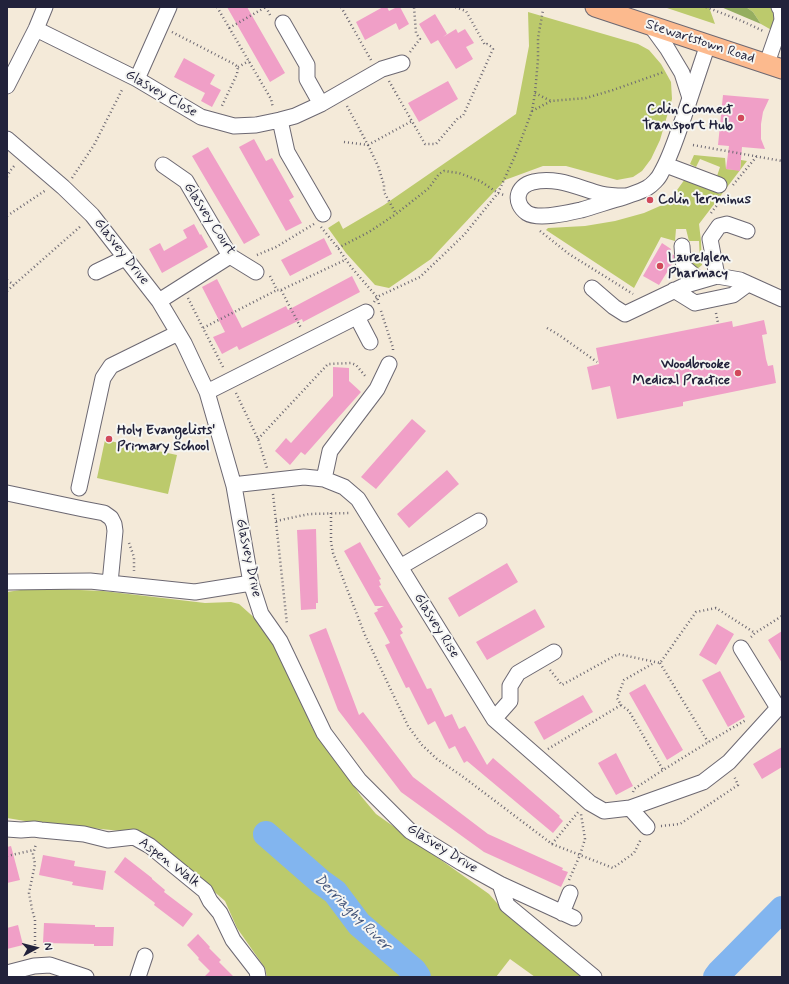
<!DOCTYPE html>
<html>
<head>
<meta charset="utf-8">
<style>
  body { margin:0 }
  #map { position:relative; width:789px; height:984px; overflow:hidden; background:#f4ead9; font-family:Mynerve,sans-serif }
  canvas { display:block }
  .frame { position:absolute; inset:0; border:8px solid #22223b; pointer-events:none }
  .north { position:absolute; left:16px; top:928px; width:40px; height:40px; -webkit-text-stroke:3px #f6f6f2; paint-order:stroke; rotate:83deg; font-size:11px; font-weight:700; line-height:16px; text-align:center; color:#22223b }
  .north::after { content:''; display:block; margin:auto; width:14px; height:18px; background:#22223b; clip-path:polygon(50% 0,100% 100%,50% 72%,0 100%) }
</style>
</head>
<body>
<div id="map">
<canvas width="789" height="984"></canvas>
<div class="frame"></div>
<div class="north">N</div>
</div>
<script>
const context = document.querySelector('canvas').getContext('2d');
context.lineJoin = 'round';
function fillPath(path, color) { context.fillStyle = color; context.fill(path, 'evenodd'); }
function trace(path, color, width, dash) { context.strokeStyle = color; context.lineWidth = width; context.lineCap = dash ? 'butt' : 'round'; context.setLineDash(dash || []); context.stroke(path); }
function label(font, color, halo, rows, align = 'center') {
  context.font = font + ' Mynerve,sans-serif'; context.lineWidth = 4; context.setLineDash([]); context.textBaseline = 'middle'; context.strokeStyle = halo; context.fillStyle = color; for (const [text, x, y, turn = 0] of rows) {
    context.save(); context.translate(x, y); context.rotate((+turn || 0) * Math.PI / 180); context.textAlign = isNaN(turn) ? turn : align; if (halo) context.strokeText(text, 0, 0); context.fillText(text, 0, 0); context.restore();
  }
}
fillPath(new Path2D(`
  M664 7H709L715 24Z
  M746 7H782V36L761 24 753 12Z
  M528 12 638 44 649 50 661 64 671 82 672 99 660 140 651 159 642 171 633 177 617 180 566 166H543L505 180 431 259 389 288 375 285 346 253 328 228 339 221 343 229 384 205 516 114 529 46Z
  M694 155 725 158 726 169 740 170 741 160 747 161 699 224 701 241 702 265 696 270 691 263 700 262 699 241H689L686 229H676L675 241 661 237 634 288 546 230 548 228 585 226 615 221 644 213 660 206 672 197 685 179 720 194 726 182 717 176 720 167 700 159 696 167 690 164Z
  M105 440 177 455 168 494 97 478Z
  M34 588 103 591 205 603 231 602 239 604 258 621 278 650 313 729 361 796 376 814 489 894 504 911 584 977H535L510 959 496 977H267L265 968 237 928 225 901 158 843 141 833 31 822 7 818V592Z`), '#bcca6c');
fillPath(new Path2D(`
  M721 7H746L753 12 761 24Z`), '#95ae60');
trace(new Path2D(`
  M266 834 321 882 335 892 359 924 414 971 418 977
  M716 977 719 973 731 961 782 909`), '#82b5ef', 26);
fillPath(new Path2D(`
  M227 7H247L285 73 270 82Z
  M383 7H387L389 11 397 7H400L409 24 399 30 396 23 365 40 356 22Z
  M435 14 447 34 443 37 456 29 458 33 465 29 474 43 466 47 473 59 456 69 438 40 431 44 419 24Z
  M184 58 215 75 210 84 221 90 212 107 201 101 205 93 174 77Z
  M448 81 458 99 419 122 408 103Z
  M723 95 769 99 763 112 761 124V139L765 149 742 147 740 171 726 169 729 146 718 145Z
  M254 139 266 161 272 158 294 197 289 200 302 223 286 231 239 147Z
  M208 147 260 235 244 244 192 156Z
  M194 224 200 235 201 234 208 247 162 273 149 249 160 243 164 251 187 238 183 230Z
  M324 238 332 254 290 276 281 260Z
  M662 243 671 249 669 253 674 255V261L659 285 643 276Z
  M352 276 360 292 303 322 302 319 239 350 237 346 222 354 213 337 225 332 202 287 217 279 242 328 286 306 288 310Z
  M764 320 767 334 762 335 766 359 768 366 773 365 776 383 683 402V406L617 419 610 386 592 390 587 367 599 364 596 348 732 321 733 327Z
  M333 367 349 368V381L361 392 305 455 301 452 290 465 275 451 286 438 291 443 333 396Z
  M412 419 426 431 376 489 361 477Z
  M447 470 459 484 409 528 397 514Z
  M316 529 318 603H316V609L301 610 297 530Z
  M360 542 381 579 379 580 381 585 379 586 403 627 400 629 403 633 400 635 427 689 431 688 445 717 452 714 459 729 465 726 487 765 493 758 560 816 559 817 563 821 553 833 467 761 464 763 455 746 449 749 435 721 428 725 409 687 406 688 385 645 390 643 374 613 378 611 377 609 384 606H375L344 551Z
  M507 563 518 582 459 617 448 598Z
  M535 609 545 627 487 660 476 642Z
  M717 624 734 634 716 665 699 655Z
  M326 628 359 715 363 712 413 777 488 834 563 868 562 870 568 872 561 887 484 852 401 792 338 710 309 635Z
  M782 631V663L768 640Z
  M720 671 745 717 728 727 702 680Z
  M645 684 683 750 667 760 629 693Z
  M583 695 593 712 544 740 534 722Z
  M782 747V767L762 779 753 764Z
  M616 753 633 786 616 795 598 763Z
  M11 846 20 880 7 883V847Z
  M43 855 75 861 74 866 106 871 103 890 72 885 73 882 39 875Z
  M125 857 152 878V879L165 890 164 892 193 914 183 927 154 905 155 903 114 872Z
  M44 923 95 925V927H114L113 946H94V944L43 943Z
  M18 925 23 945 7 949V928Z
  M198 934 210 947 209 948 221 960 219 962 234 977H204L210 971 198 959 199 958 187 945Z`), '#f09fc7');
const minor = new Path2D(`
  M283 23 307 65V79L321 104
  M651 26 667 48 682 73 690 98
  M36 29 137 79 201 117 234 126 256 125 280 120 295 116 321 104 382 69 402 63
  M767 63 782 20 781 10 779 7
  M137 79 169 7
  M7 86 36 29 45 7
  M280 120 287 152 323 214
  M7 139 63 187 92 215 159 301 184 343 207 392 234 486 251 583 261 614 280 641 324 733 359 780 410 831 462 863 500 884 574 918
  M163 165 186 181 230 256 256 272
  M666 165 719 185
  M625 196C617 196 609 196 601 194 579 188 556 176 533 182 516 186 513 203 527 213 538 220 568 213 581 210 595 206 610 201 624 197 632 194 640 192 647 188 652 185 659 178 661 173 671 156 677 135 684 116 692 92 700 68 708 44
  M682 246 683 260 684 267 699 280
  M96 272 125 258
  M717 276 710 239 719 226 727 224 747 231
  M592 288 614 307 625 314 686 285 717 276 740 280 782 299
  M674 290 695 303 733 295 748 284
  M159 301 230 256
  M357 317 370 342
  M207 392 366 312
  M324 479 330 451 377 389 389 364
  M234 486 241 484 304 477 324 479 344 487 358 499 494 719 590 803 604 811 630 808 703 782 729 762 778 708 741 648
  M79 488 103 378 111 366 178 333
  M7 493 83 509 104 513 111 518 114 524 115 531 110 583
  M400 567 479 521
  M7 582 90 581 195 592 251 583
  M494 719 510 701V686L518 673 554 652
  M630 808 647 827
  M7 829 21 830 34 829 41 830 84 834 108 840 134 837 150 846 205 891 210 901 220 913 233 940 257 971 258 977
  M500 884 507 905 594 977
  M562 913 570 893
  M7 973 34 966 50 965 86 977
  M138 977 145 956`);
const major = new Path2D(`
  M595 7 782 69`);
trace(minor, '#6c6872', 17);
trace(major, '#6c6872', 21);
trace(new Path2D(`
  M217 7 271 99 273 108
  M266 7 271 17
  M341 7 371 60
  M706 7 742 21 763 31
  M229 28 266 7
  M172 32 234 64 238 67 237 74 221 108
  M410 52 420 39 416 33 414 7
  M238 67 249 61
  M389 81 425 144H436L458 118 463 116 493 49 492 47 487 44 485 45 466 11 455 7
  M535 93 551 101
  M347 106 368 145 378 166 384 185V192L396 214
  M532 111 551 101 586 98 613 90 664 72
  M344 142 368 145 412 121
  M693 145 782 161
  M7 177 10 171 15 165
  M72 178 94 145 123 88
  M733 185 757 156
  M711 213 721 200
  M7 216 46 190
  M321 227 338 248 351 267 377 297 379 304
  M540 231 569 254 633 294
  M338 248 369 232 396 214 429 188 439 174 444 171 459 173 480 181 498 193 504 195
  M257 255 276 247 314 224
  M270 276 277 290H281L301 328
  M7 280 14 285
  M281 290 345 260
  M7 291 82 225
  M188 298 203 328
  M374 302 377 297 420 277 464 235 498 193 514 158 532 111 535 93 538 59V38L543 10
  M381 311 393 348V350
  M716 313 718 323
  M547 328 559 335 597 362
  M223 367 203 328 277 290
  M236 393 258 439 267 468
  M258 439 328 364 351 363 356 365 366 377
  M273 494 287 624
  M331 513V542L333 553 365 635 408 726 422 745 437 759 462 776 552 844 613 868 634 853 641 839
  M276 521 309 514 351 513
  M129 543 134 557V571
  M751 637 755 633 782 616
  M660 663 708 742
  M550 670 562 685 618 654 660 663 696 612 716 608 755 633
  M621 705 629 711 663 770
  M548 749 621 705 617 698 624 680 654 663
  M633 792 634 789C670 765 708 742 746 720
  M661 826 680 824 738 785 734 776
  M552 844 579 811
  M7 856 34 850
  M569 880 580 855 585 839 581 814
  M35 953V920L32 909 29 893 35 864 33 854 36 844`), '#6c6872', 2.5, [1, 3]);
trace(minor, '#fff', 15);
trace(major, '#fcba8e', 19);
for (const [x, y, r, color] of [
  [741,118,4,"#d1495b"],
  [650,200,4,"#d1495b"],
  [660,266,4,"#d1495b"],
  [738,373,4,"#d1495b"],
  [109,439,4,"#d1495b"]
]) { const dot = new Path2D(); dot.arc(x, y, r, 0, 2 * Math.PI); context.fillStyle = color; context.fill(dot); trace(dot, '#f6f6f2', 1.5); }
label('14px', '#22223b', '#f6f6f2', [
  ["Stewartstown Road",700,42,18],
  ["Glasvey Close",161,94,30],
  ["Glasvey Court",209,219,57],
  ["Glasvey Drive",121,252,52],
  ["Glasvey Drive",248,558,78],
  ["Glasvey Rise",436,626,58],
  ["Glasvey Drive",442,849,32],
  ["Aspen Walk",169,863,37]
]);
label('bold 14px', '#22223b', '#f6f6f2', [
  ["Colin Connect",733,110,"right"],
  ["Transport Hub",733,126,"right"],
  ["Colin Terminus",658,200],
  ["Laurelglen",668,258],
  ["Pharmacy",668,274],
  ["Woodbrooke",730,365,"right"],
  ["Medical Practice",730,381,"right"],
  ["Holy Evangelists'",117,431],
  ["Primary School",117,447]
], 'left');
label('italic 15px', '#44557a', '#f6f6f2', [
  ["Derriaghy River",352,913,45]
]);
</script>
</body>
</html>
